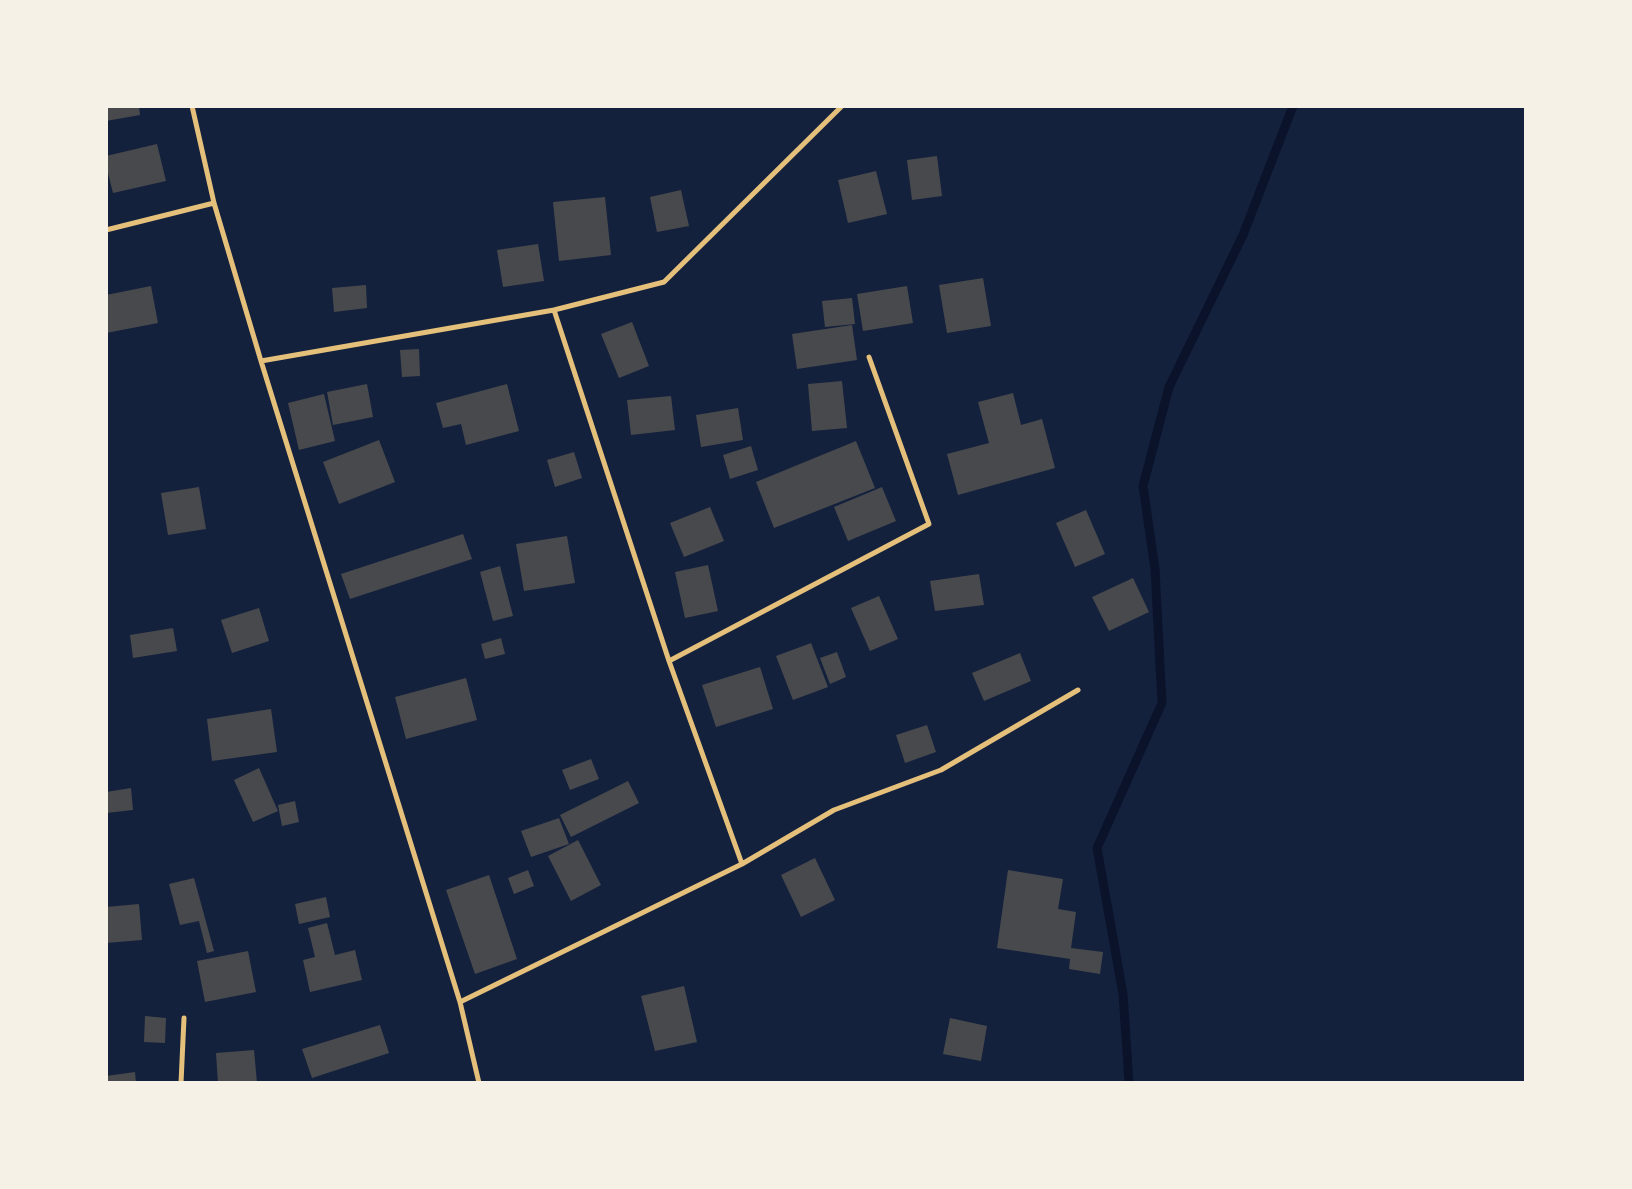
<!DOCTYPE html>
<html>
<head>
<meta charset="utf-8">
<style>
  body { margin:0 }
  #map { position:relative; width:1632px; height:1189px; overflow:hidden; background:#14213d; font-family:"Exo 2",sans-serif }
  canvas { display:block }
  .frame { position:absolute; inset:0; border:108px solid #f6f1e7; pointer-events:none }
</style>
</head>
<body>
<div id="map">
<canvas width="1632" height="1189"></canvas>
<div class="frame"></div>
</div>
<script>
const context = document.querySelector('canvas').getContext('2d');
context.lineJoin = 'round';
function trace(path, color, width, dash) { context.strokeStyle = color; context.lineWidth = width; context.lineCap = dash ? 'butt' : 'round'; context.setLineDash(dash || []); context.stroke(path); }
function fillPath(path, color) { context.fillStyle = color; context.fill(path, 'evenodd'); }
trace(new Path2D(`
  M1129 1083 1123 994 1097 848 1162 703 1155 569 1143 486 1169 387 1243 235 1293 106`), '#0b132b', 9);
fillPath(new Path2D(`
  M106 106H139L140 115 106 121Z
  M157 144 166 181 113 193 106 165V156Z
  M937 156 942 196 912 200 907 160Z
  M876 171 887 214 848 223 838 180Z
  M681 190 689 226 657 232 650 197Z
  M605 197 611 255 559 261 553 202Z
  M538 244 544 281 503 287 497 250Z
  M983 278 991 326 947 333 939 285Z
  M366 285 367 308 334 312 332 288Z
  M151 286 158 323 106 333V295Z
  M907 286 913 323 863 331 857 294Z
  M852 298 855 324 825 327 822 301Z
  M632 322 649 366 619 378 601 334Z
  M852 325 857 360 797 369 792 334Z
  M419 349 420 376 402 377 400 350Z
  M842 381 847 428 812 431 808 384Z
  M367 384 373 417 333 425 327 392Z
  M507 384 519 431 466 445 461 424 443 428 436 403Z
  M1013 393 1021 425 1042 419 1055 468 958 495 947 454 989 443 978 402Z
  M324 394 335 441 299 450 288 403Z
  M671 396 675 430 631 435 627 400Z
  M738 408 743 440 701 447 696 415Z
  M379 440 395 482 339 504 323 462Z
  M856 441 875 488 774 528 756 482Z
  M751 446 758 470 730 479 723 455Z
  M574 452 582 478 555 487 547 460Z
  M199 487 206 529 168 535 161 493Z
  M882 487 896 521 848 541 834 507Z
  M710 507 724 541 684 557 670 523Z
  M1086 510 1105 554 1075 567 1056 523Z
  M463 534 472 559 350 599 341 574Z
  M567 536 575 583 524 591 516 544Z
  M708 565 718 611 685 618 675 572Z
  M500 566 513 616 493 621 480 572Z
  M979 574 984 605 935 611 930 581Z
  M1133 578 1149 612 1109 631 1092 597Z
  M879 596 898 639 870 651 851 608Z
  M259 608 269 641 232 653 221 620Z
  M173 628 177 651 133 658 130 635Z
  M501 638 505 654 485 659 481 644Z
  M811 643 828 687 793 700 776 656Z
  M837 652 846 677 830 684 820 658Z
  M1020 653 1031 681 984 701 972 673Z
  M760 667 773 709 716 727 702 685Z
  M466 678 477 720 406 739 395 697Z
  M271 709 277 752 212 761 207 719Z
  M927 725 936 752 905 763 896 735Z
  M591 759 599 779 570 790 562 770Z
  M259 768 278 811 253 822 234 780Z
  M628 781 639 803 571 837 560 815Z
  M131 788 133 810 106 813V792Z
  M295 801 299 822 282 826 278 805Z
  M559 818 569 844 531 857 521 831Z
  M578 840 601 885 571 901 548 856Z
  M815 858 835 900 801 917 781 875Z
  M528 870 534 886 514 894 508 878Z
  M1008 870 1063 879 1058 909 1076 912 1071 948 1103 952 1100 974 1069 969 1070 959 997 948Z
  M489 875 517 959 475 974 446 890Z
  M194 878 214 951 207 953 199 921 180 925 169 884Z
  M326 897 330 917 299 924 295 904Z
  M139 904 142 940 106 943V907Z
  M327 923 335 955 355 950 362 980 310 992 303 960 315 957 308 928Z
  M248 951 256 992 205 1002 197 961Z
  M684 986 697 1042 655 1051 641 996Z
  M145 1016 166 1018 165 1043 144 1042Z
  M950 1018 987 1026 981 1061 943 1054Z
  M380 1025 389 1053 312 1078 302 1049Z
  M254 1050 257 1083H218L216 1053Z
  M135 1072 136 1083H106V1076Z`), '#48494c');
trace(new Path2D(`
  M192 106 214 203 261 361 460 1002 479 1083
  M106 230 214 203
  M554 310 664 282 842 106
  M261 361 554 310 669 661 742 864 460 1002
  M669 661 929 524 869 357
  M742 864 834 810 941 770 1078 690
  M181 1083 184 1018`), '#e5c07b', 5);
</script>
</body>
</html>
